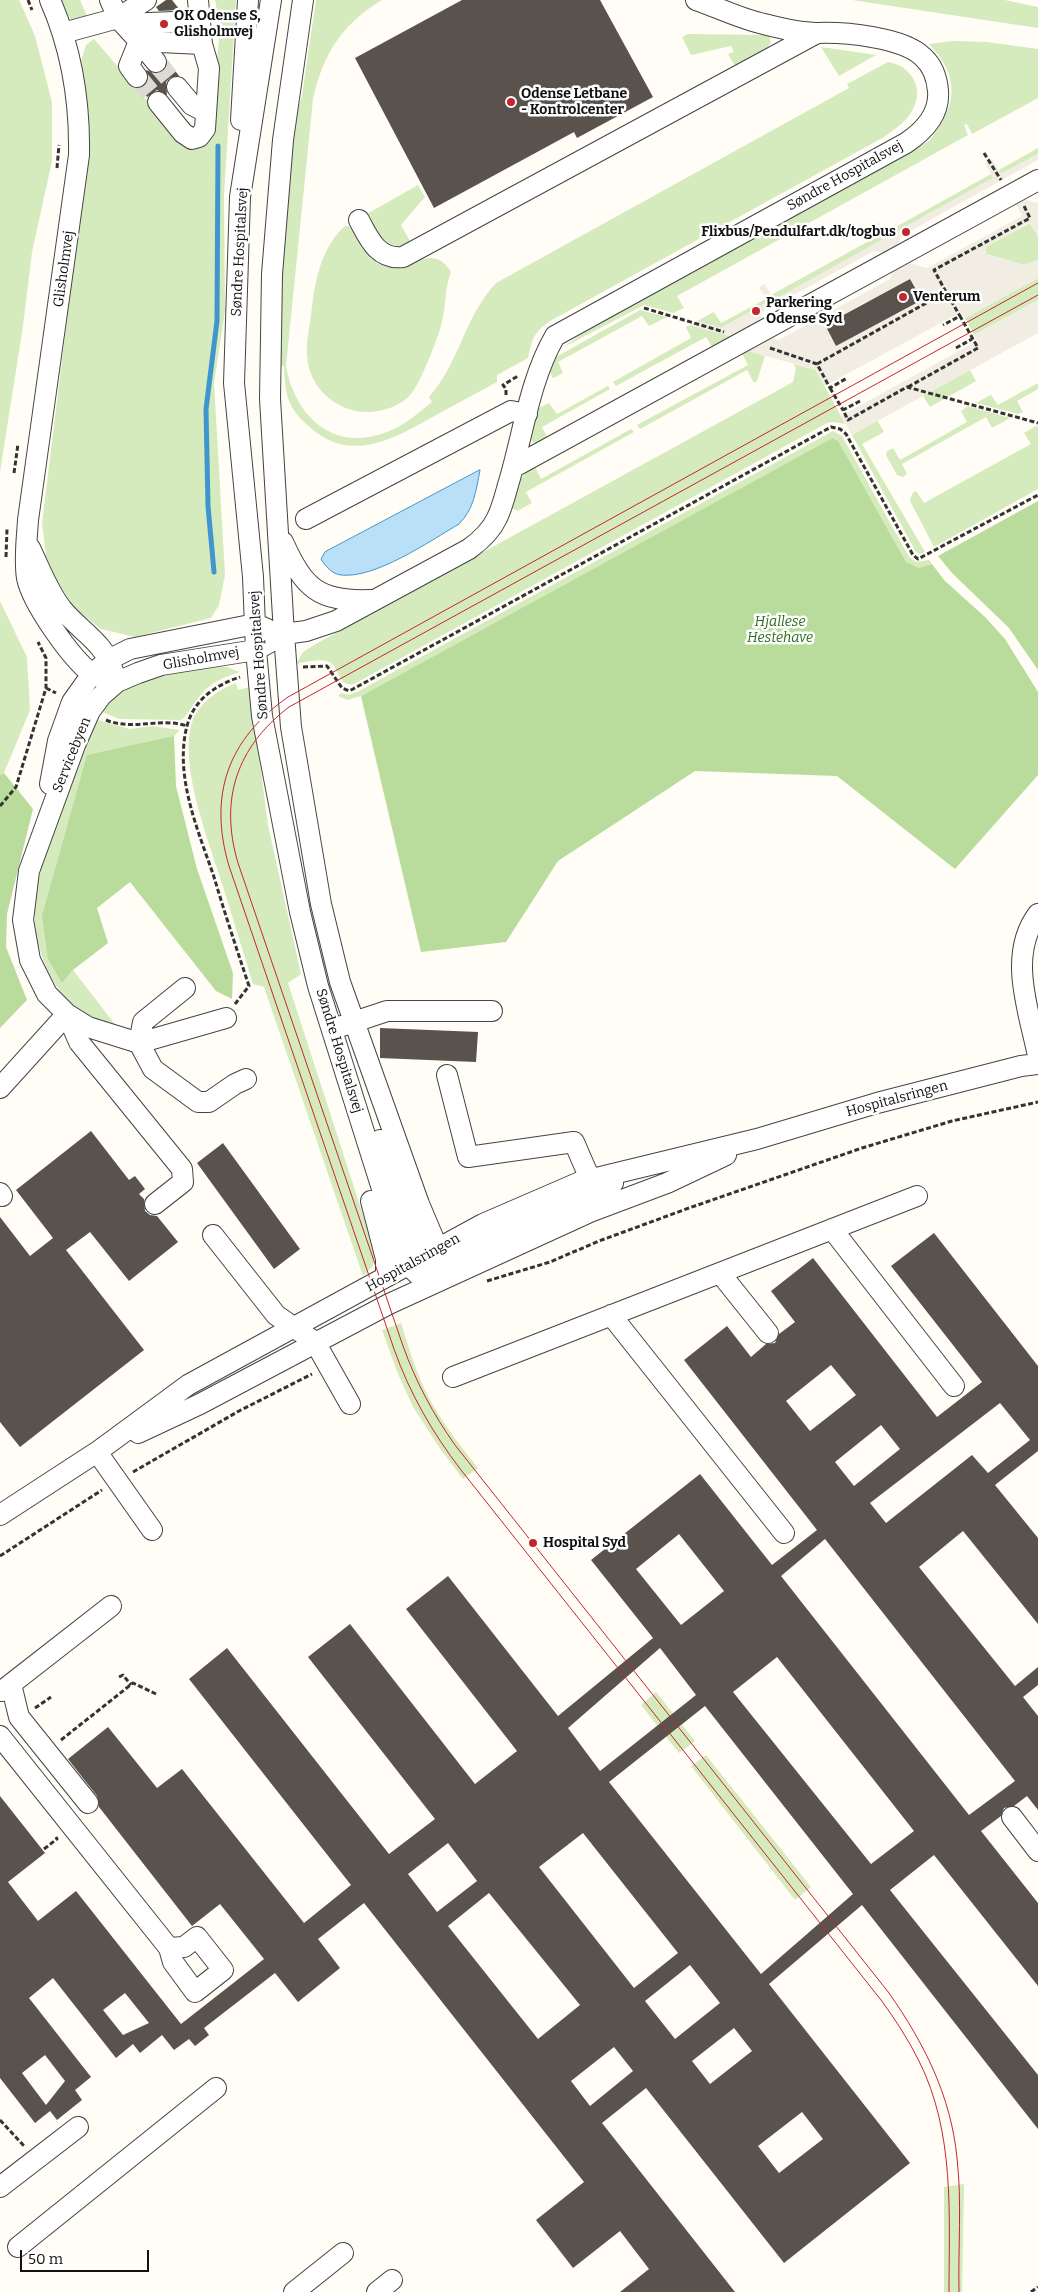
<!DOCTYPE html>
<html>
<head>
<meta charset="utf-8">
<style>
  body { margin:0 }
  #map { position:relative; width:1038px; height:2292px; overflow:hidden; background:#fffdf5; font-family:Bitter,serif }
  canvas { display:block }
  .scale { position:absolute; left:20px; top:2250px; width:129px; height:22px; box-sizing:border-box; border:2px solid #111; border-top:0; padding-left:6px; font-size:15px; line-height:18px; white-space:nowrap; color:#111; -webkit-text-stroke:4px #fff; paint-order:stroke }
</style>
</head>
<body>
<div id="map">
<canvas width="1038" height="2292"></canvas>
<div class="scale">50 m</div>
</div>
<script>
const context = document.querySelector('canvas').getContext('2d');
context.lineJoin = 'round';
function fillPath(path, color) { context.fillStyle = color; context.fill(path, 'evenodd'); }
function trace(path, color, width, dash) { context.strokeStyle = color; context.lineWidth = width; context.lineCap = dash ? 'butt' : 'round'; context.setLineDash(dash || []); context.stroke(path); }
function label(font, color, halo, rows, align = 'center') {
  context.font = font + ' Bitter,serif'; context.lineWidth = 5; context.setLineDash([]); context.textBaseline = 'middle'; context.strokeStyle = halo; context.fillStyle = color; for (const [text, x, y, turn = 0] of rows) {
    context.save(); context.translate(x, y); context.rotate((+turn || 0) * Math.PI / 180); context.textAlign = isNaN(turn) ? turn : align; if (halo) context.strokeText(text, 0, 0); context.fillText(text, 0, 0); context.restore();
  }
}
fillPath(new Path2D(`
  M0 0H19L35 36 52 102V161L32 252 23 326 0 472Z
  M59 0H80L88 18 77 21 71 20Z
  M215 0H236L224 195 225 311 214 383 225 575 219 605 211 618 135 637 101 629 74 608 47 564 42 523 87 157 88 107 81 61 86 45 94 39 182 141 211 126 220 28Z
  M316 0H382C342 24 323 54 313 99L286 366C295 417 334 453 387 432 404 426 418 413 432 402L429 397C460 362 463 319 496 283L849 88 847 84 888 62C909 65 924 86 914 107 909 120 895 129 884 137L550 321C534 332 532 339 528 358L497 375V382C477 393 456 404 436 415 397 437 353 464 312 429 288 409 285 397 284 366H279V269L296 117 302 95Z
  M852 0H1005L1038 7V28Z
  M688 34 763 35 769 36 771 43 766 49 735 66 728 54 734 52 731 46 691 55 682 37Z
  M953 41 987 42 1038 49V98L972 134 967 124 964 125 968 135 677 296 684 308 673 313 644 305 562 348 601 320 929 141C957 107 961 77 929 44Z
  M821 47 876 55 839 76Z
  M1038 148V154L1001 174 999 170Z
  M991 174 993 178 887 237 885 233Z
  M418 185 425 197 401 225 411 243 399 249 385 246 367 214Z
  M1030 223 1038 236V260L1024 265 986 254 985 249 987 246Z
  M345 226H350C356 235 361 247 369 256 400 289 428 234 451 272 445 287 446 302 443 317 441 332 420 384 411 394 401 406 384 411 370 412 337 413 308 388 307 354 306 342 309 329 311 316 314 285 320 248 345 226Z
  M880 235 882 240 774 300 771 295Z
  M1038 278V300L974 335 965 318Z
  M766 299 768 302 721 328 697 321 714 312 721 323Z
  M640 310 667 317 649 326 642 316 558 362 563 373 554 378 552 377 550 371 556 357Z
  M690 325 732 337 713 348 706 337 616 386 613 382 691 338 686 327Z
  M750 348 752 352 765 356 757 381 754 383 747 370 640 429 637 425 748 365 742 353Z
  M793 364 816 370 845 424 833 422 827 423 354 684C338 688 340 667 329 662 321 658 305 662 296 664L303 652 314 645 793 382 796 368Z
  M970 370 976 381 930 407 923 396Z
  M1038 383V389L1017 401 1023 412 1018 414 976 403 991 395 998 405Z
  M608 386 610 389 542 427 548 439 537 444 532 441 530 438 539 408 549 403 557 414Z
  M968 406 1010 418 992 428 986 417 902 464 907 474 903 477 897 475 886 455 887 451 893 448 900 460 967 422 961 411Z
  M877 420 884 432 862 444 925 552 920 554 916 552 852 435Z
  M1036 426 1038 427V489L934 547 910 501 912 494 916 491 924 503 1031 444 1024 433Z
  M631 429 634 432 526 492 532 503 517 511 512 508C516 489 517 476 535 467L541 479Z
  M833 431 842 436 909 557 916 562 929 560 932 564 919 568 906 562 835 438 361 696 347 700 338 696 341 693 349 695 359 691Z
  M0 601 27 657 30 710 4 773 0 775Z
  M214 666 227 667 240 672C216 680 208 684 193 705 189 710 187 716 181 720L119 719 100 711 123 691 155 677Z
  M236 683 238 690 250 687 268 825 301 974 288 983 375 1252 373 1266 363 1276 264 987 253 984C241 946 230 908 218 871 205 831 181 767 191 726 196 705 217 690 236 683Z
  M94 719 130 729 152 726 180 730 174 736 62 983 73 970 117 1027C107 1023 90 1021 82 1014 49 989 32 943 35 903 37 874 49 846 57 819 68 785 77 751 94 719Z
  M401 1323C410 1351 418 1380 433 1405 446 1428 462 1448 478 1468L463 1479 441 1450 413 1407 398 1374 382 1330Z
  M656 1692 695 1741 679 1753 641 1705Z
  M706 1755 811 1887 795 1900 691 1766Z
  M964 2184 962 2292H944V2187Z`), '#d5ebbd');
fillPath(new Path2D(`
  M833 438 838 441 906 562 919 568 932 564 944 580 985 617 1005 639 1038 692V775L955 869 837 776 695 771 558 861 506 942 421 952 361 696Z
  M1038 501V670L1009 628 952 573 938 556Z
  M174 736 176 786 197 869 233 973 232 999 216 991 130 882 97 908 108 943 73 970 62 983 48 959 42 916 87 755Z
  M4 773 33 809 7 914 6 947 27 1000 0 1028V775Z`), '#b9dc9c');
fillPath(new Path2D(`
  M1038 154V160L901 236 898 246 884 253 874 251 762 312 759 322 732 337 690 325 697 321 721 328 768 302 759 287 765 284 774 300 882 240 874 225 878 222 887 237 993 178 985 163 992 159 1001 174Z
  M1022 199 1038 203V236L1031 223H1028L987 246 985 252 988 255 1024 265 1038 260V278L965 318 961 312 825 386 816 370 752 352 750 348 770 337 779 340 890 279 892 271 906 262 927 268 1022 216 1015 202ZM910 279 922 300 896 315 884 294ZM867 301 878 322 836 346 825 326Z
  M1038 300V333L852 435 841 416 977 341 974 335Z`), '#f1ede2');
const water = new Path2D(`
  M480 470C476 491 474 509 459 524 430 541 375 579 341 575 332 574 325 566 321 559L325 552Z`);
fillPath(water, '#b9e0f7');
trace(water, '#3f96cf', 1);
trace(new Path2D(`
  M214 572 208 506 206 409 217 321 218 146`), '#3f96cf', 5);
fillPath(new Path2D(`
  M166 0H172L180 10 159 11 156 7Z
  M462 0H600L653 97 577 138 574 132 434 208 355 58Z
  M168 61 179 76 170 78 166 82 167 95 157 90 147 97 140 88 148 81 146 70 158 74 164 71Z
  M910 279 922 300 836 346 825 325Z
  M380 1028 478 1032 476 1062 380 1058Z
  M91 1131 129 1180 135 1176 145 1189 139 1194 144 1199 145 1211 150 1215 157 1216 178 1242 129 1281 90 1232 66 1250 144 1350 20 1447 0 1422V1217L30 1256 53 1238 16 1190Z
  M223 1143 300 1249 274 1269 197 1163Z
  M934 1233 1038 1366V1451L995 1485 1038 1538V1624L963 1531 919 1567 1015 1686 1038 1667V1685L1023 1697 1038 1716V1810L1027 1796 1014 1806 1004 1808 1001 1816 981 1831 1038 1903V1986L934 1855 890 1890 1038 2075V2129L862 1905 769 1984 910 2163 784 2263 646 2088 602 2123 735 2292H620L649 2269 620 2231 573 2268 536 2220 584 2182 364 1903 318 1939 340 1968 298 2002 275 1973 204 2028 209 2035 195 2046 189 2039 174 2050 162 2035 140 2053 133 2044 116 2058 53 1978 29 1998 91 2077 75 2090 82 2100 57 2120 50 2111 35 2123 0 2078V1796L45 1853 8 1882 38 1921 76 1891 181 2024 264 1959 220 1904 192 1926 99 1807 97 1796 68 1759 108 1727 157 1788 182 1769 304 1923 351 1885 189 1679 227 1648 389 1854 435 1819 308 1657 350 1624 475 1784 517 1751 406 1609 448 1576 558 1716 653 1638 591 1560 700 1474 772 1565 817 1530 684 1360 727 1326 751 1357 766 1344 775 1343 779 1334 795 1322 771 1291 813 1258 937 1417 982 1382 891 1266ZM831 1365 856 1395 810 1431 786 1401ZM1000 1403 1030 1440 988 1473 972 1455 886 1523 870 1503ZM881 1425 900 1449 854 1486 835 1462ZM679 1534 724 1591 681 1625 636 1569ZM825 1539 1015 1781 969 1815 781 1576ZM660 1648 696 1695 600 1771 568 1728ZM777 1657 914 1831 871 1864 733 1692ZM705 1706 853 1894 761 1974 609 1782ZM583 1833 678 1953 634 1988 539 1867ZM448 1843 477 1881 437 1912 408 1874ZM489 1893 580 2005 538 2039 448 1926ZM690 1965 720 2003 675 2039 645 2001ZM125 1993 149 2023 123 2035 103 2010ZM734 2028 752 2051 710 2084 692 2061ZM614 2047 633 2071 590 2106 571 2081ZM45 2055 65 2081 46 2105 22 2073ZM802 2112 823 2139 779 2173 758 2146Z`), '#5a524d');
trace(new Path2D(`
  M156 62 177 87
  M137 77 158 102`), '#dbdad3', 20, [20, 10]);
const minor = new Path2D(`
  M50 0C72 50 80 101 79 155L28 520C27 538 24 559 27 578 32 603 71 658 91 673 98 678 109 680 117 682
  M110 0 118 18 139 41 202 44 198 0
  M271 0 240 197 234 383 253 577 256 650 262 716 300 912 318 986 401 1249 407 1264 429 1285
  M303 0 283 140 272 274 270 399 284 634 291 727 321 904 340 982 419 1204 438 1249 445 1278
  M124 24 199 21
  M63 33 118 18 146 0
  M137 77 129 66 139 41 156 62
  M177 87 192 105 200 109 207 100
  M158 102 183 133 192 139 199 137 205 129 209 68 202 44
  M241 120 248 0
  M359 220C369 239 378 260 403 257L817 33
  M514 467 1038 180
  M306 519 511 411 527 414
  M283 542C304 588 318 602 370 600
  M30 548C40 569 48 591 62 609 80 631 105 643 113 671
  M50 784 58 741 72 702 92 674 110 659 130 649 255 624 267 629
  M1038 914C1007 955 1029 1011 1038 1056
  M185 988 143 1022 139 1043 153 1069 198 1102H209L235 1084 246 1079
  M342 1026 387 1011H492
  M139 1043 88 1027 67 1014 47 994 30 960 23 920 29 871 75 745 90 711 101 696 117 682 138 673 161 665 256 650 284 634 306 631 336 621 469 549C480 541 491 531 497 518 502 508 505 496 508 485 523 436 529 381 555 336L906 143C924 131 940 114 938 91 937 78 933 66 923 57 903 37 844 32 817 33 803 33 779 28 764 24 741 19 719 8 696 0
  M139 1043 226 1018
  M447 1075 468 1157 574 1142 590 1179
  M0 1088 67 1014 79 1042 182 1169 183 1182 155 1204
  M380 1140 423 1257 430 1266
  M0 1193 2 1196
  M371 1201 386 1259V1277
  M832 1229 954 1386
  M213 1235 276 1315 315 1342 350 1404
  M720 1273 768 1333
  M433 1274 441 1264 450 1259 613 1183
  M611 1315 784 1533
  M453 1377 917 1196
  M138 1433 200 1404 389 1304 590 1212 667 1183 726 1155
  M97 1452 152 1530
  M0 1515 97 1452 188 1385 483 1224 580 1182 757 1139 877 1103 1021 1066 1038 1064
  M11 1684 19 1717 88 1803
  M2 1691 111 1606
  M0 1736 169 1948 173 1962 195 1992 223 1970 197 1937 184 1947 169 1948
  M1012 1817 1038 1851
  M0 2187 78 2127
  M18 2247 216 2088
  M294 2292 343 2253
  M377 2292 392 2280`);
trace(minor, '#444', 22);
trace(new Path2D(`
  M28 0 32 10
  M984 153 1001 180
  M57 168 59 145
  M946 292 934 270 1030 218 1024 206
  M644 308 724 332
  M770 348 817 364 830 388 847 378
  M956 348 972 339
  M817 364 946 292 960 316
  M908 387 978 348 960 316 943 325
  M830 388 843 410
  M506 395V389L503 385 518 376
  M860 401 843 410 848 420 907 387 1038 423
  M14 473 18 444
  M6 557 7 529
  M303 667 327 666 342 688 349 691 353 689 831 427 840 429 846 434 913 555 918 559 1038 495
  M46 688 56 693
  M106 720C132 731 161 717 187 726
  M0 806 16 787 46 688V658L38 642
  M235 1004 249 986C237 950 225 914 214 877 198 830 174 776 187 726 194 699 216 685 240 677
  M487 1281 550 1262 599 1241 689 1208 862 1148 952 1121 1038 1102
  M133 1472 239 1411 312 1374
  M0 1556 102 1490
  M119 1677 123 1675 131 1685
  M35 1708 51 1697
  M61 1740 133 1683 156 1694
  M44 1849 57 1839 56 1837
  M0 2120 25 2147
  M1031 2292 1038 2287`), '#333', 3, [5, 2.5]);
trace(minor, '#fff', 20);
trace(new Path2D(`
  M949 2292C949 2214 955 2133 919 2061 908 2039 895 2019 881 2000L461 1470C432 1432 410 1394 394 1349L229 866C208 795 228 739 288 697L1038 283
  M959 2292C958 2247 962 2202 957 2158 951 2096 924 2043 889 1993L455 1445C433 1414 416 1382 403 1346L238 863C219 799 237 747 289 707L1038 295`), '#c4262e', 1);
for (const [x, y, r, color] of [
  [164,24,5,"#c4262e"],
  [511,102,5,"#c4262e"],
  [906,232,5,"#c4262e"],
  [903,297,5,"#c4262e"],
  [756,311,5,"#c4262e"],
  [533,1543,5,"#c4262e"]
]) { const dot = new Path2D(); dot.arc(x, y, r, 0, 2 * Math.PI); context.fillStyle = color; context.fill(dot); trace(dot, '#fff', 2); }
label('bold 14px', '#111', '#fff', [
  ["OK Odense S,",174,16],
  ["Glisholmvej",174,32],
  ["Odense Letbane",521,94],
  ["- Kontrolcenter",521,110],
  ["Flixbus/Pendulfart.dk/togbus",896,232,"right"],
  ["Venterum",913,297],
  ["Parkering",766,303],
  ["Odense Syd",766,319],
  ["Hospital Syd",543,1543]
], 'left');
label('14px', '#111', '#fff', [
  ["Søndre Hospitalsvej",845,176,-29],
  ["Søndre Hospitalsvej",240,252,-87],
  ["Glisholmvej",64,269,-82],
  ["Søndre Hospitalsvej",259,655,-94],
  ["Glisholmvej",201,659,-10],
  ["Servicebyen",72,755,-68],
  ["Søndre Hospitalsvej",339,1051,73],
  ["Hospitalsringen",897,1099,-15],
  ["Hospitalsringen",413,1263,-29]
]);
label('italic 14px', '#2f6b1f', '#fff', [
  ["Hjallese",780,622],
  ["Hestehave",780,638]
]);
</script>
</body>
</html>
